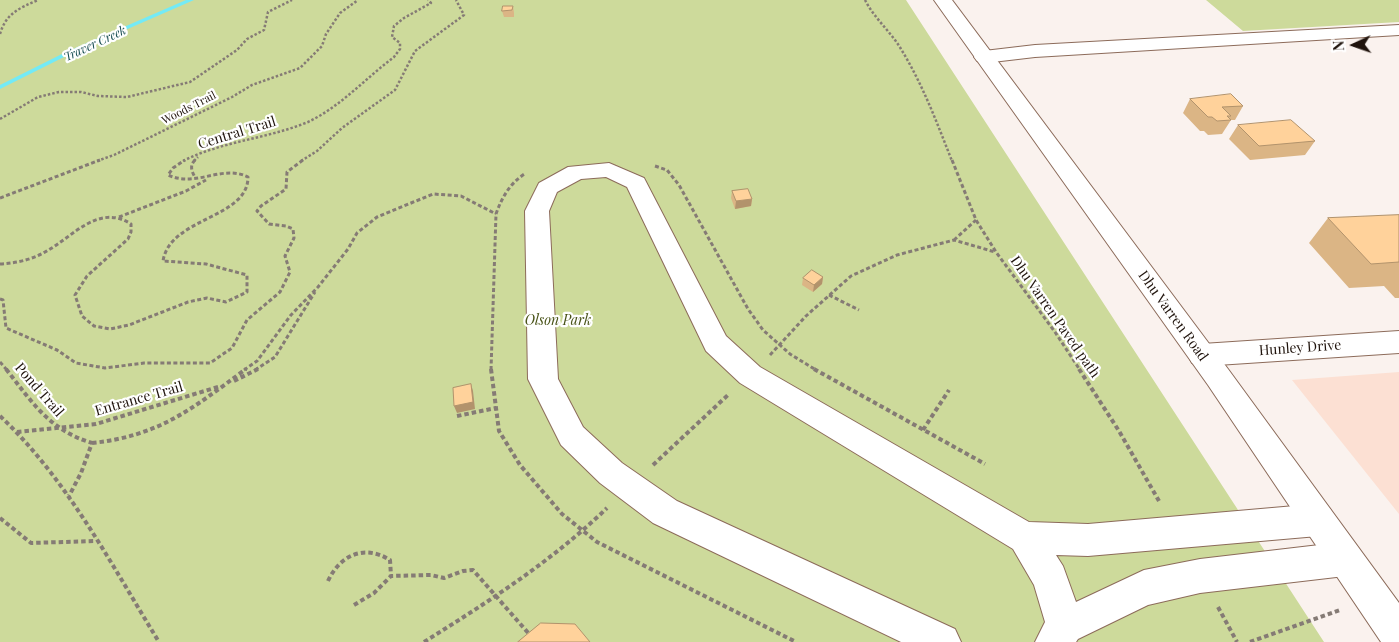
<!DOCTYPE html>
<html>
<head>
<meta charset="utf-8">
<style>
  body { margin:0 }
  #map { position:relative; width:1399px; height:642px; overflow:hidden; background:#faf2ee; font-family:"Playfair Display",serif }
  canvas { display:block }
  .north { position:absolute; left:1329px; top:20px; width:50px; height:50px; -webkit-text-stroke:4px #fff; paint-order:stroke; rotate:267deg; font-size:14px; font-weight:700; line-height:20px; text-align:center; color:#1f130c }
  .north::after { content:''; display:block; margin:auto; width:18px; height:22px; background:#1f130c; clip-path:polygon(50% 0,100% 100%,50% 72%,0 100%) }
</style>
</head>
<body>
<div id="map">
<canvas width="1399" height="642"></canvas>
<div class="north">N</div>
</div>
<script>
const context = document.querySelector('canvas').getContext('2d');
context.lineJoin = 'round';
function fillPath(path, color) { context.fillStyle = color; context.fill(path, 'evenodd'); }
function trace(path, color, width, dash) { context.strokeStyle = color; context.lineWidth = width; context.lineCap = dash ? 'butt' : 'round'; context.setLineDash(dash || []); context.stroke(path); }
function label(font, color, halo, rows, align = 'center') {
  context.font = font + ' "Playfair Display",serif'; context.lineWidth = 4.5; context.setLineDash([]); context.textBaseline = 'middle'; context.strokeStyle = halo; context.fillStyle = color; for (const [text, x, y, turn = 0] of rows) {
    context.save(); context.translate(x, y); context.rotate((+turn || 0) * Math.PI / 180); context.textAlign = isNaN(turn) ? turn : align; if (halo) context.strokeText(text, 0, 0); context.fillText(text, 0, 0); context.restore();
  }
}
fillPath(new Path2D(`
  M1399 372V514L1292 380Z`), '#fce0d3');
fillPath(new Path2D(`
  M0 0H906L1324 642H0Z
  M1206 0H1399V22L1243 31Z`), '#cdda9b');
fillPath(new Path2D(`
  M186 0H194L68 55 0 89V85L64 53Z`), '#73eaf6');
const minor = new Path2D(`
  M1399 25V35L1035 57 984 63 977 61 974 57 977 53 984 51 1035 45Z
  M609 163 644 178 726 336 760 367 1029 522 1088 524 1318 504 1330 509 1335 520 1330 531 1318 536 1088 556 1056 555 1063 566 1076 602 1144 570 1200 559 1345 542 1357 547 1363 559 1357 571 1345 576 1200 593 1148 605 1078 639 1076 642H1035L1045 622 1034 585 1013 549 740 383 706 351 627 187 606 177 581 179 557 192 549 211 558 379 583 427 622 463 677 501 955 629 961 642H901L653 523 600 483 561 445 528 379 525 211 539 183 568 167Z
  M1399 331V353L1202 366 1192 363 1188 355 1192 347 1202 344Z`);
const major = new Path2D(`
  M934 0H952L1228 369 1399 603V642H1381L1208 385Z`);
trace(minor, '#8c6b5a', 2);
trace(major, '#8c6b5a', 2);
trace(new Path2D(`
  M865 0C874 18 891 32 901 49 923 85 937 123 952 161
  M0 34C6 13 20 8 38 0
  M0 119 38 97 59 92H81L98 96 127 97 190 82 237 50 247 39 264 30 268 12 292 0
  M97 161 114 155 232 97 252 85 300 68 322 46 326 34 340 13 358 0
  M183 161C222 141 267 139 308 122 340 107 366 78 394 57L400 49V43L392 37 394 26 404 18 431 3 428 0
  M194 161 198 157
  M301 161 317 151 342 128 395 90 415 51 464 15 456 0`), '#857b75', 2.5, [2.5, 2]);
trace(new Path2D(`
  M195 160C189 166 192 172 196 179
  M952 160 976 220 996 252 1055 332 1080 370
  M655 166 667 170 679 185 748 309 763 330 790 354 816 370
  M0 198 100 160
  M119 217 186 191 206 180
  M954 240 976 220
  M0 264C16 263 31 260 45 252 73 237 98 203 131 224V232L128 239 87 276 75 295 82 316 94 326 110 329 129 325 188 302 207 298 226 302 247 292V275L206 264 163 261C170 217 248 219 248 177 222 164 196 188 168 175L173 168 185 160
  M829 295 859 310
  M0 299 3 300 6 328 57 350 76 363 105 368 144 363H210L232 348 247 320 280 292 290 272 285 256 294 238 293 229 286 226 269 224 257 211 261 206 286 189 287 172 303 160
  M770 355 806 316 851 276 897 255 954 240 995 252
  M0 362 7 370
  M244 370 257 361 291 315 318 287 348 249 357 233 377 217 433 194 461 196 496 214
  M255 370 275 357 315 292
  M491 370 496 214C502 197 510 183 526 173`), '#857b75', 3, [4, 2.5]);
trace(new Path2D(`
  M6 369C32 402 49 430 92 443L81 473 69 496
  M491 369 499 431 520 465 562 514 597 542 796 642
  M814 369 985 464
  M1079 369 1119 431 1159 501
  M234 381 258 369
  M0 416C67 479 111 564 159 642
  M457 416 496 408
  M923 430 949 390
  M17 432 96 424 221 386
  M92 443C160 436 193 408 246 369
  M653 465 729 394
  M0 518 31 543 95 541
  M328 581C340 555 364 544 390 560L391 576
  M354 605 374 593 391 576 431 575 444 578 463 571 473 570 530 635
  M1218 607 1237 642
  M424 642C488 602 552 561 607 508
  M1250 642 1340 610`), '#857b75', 4, [4.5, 3]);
fillPath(minor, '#fff');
fillPath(major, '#fff');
fillPath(new Path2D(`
  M513 6 514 13V17H504L502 11Z
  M1190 99 1243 106 1235 120H1230H1231L1222 134 1208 135 1204 131H1200L1183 113Z
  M1238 125 1315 141 1305 155 1250 160 1229 139Z
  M732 191 752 199 751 206 735 209 731 198Z
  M1399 215V298H1395L1384 286 1349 288 1309 243 1328 218Z
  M823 277 822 284 813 292 802 285 803 278Z`), '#dbb585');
fillPath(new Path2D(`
  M752 199 751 206 735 209 736 201Z
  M823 277 822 284 813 292 814 285Z
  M471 384 473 391 475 409 457 413 454 406Z`), '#b2936c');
const building = new Path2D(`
  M503 6H513L512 10 502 11Z
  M1231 94 1243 106 1222 107 1231 116H1227L1231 120 1217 121 1212 117H1208L1190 99Z
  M1291 120 1315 141 1259 146 1238 125Z
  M748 189 752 199 736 201 732 191Z
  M1399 215V262L1371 264 1328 218Z
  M812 270 823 277 814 285 803 278Z
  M471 384 473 402 454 406 453 388Z
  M541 623 575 624 590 642H518Z`);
fillPath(building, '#ffd29b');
trace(building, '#b2936c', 1);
label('11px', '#1f130c', '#fff', [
  ["Woods Trail",189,108,-27]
]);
label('italic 12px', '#13494e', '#fff', [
  ["Traver Creek",95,44,-25]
]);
label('14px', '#1f130c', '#fff', [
  ["Central Trail",237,133,-17],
  ["Dhu Varren Road",1173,316,54],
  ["Dhu Varren Paved path",1055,317,55],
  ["Hunley Drive",1300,348,-4],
  ["Pond Trail",39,390,49],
  ["Entrance Trail",139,399,-16]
]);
label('italic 14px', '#495318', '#fff', [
  ["Olson Park",558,321]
]);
</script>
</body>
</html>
